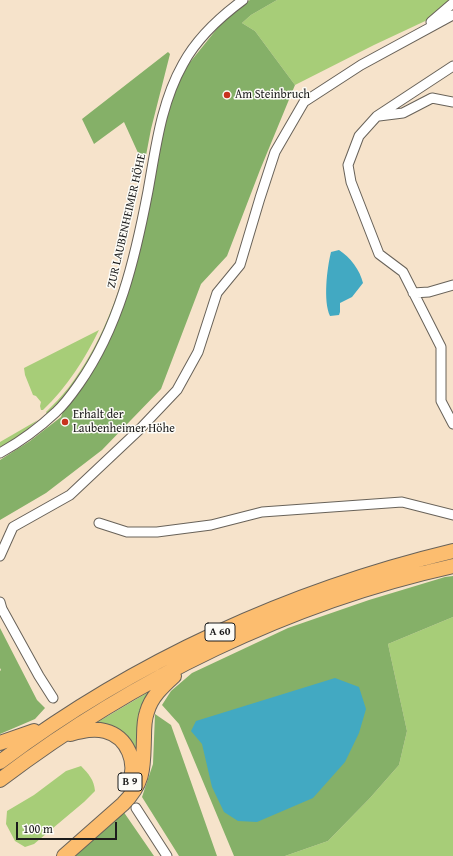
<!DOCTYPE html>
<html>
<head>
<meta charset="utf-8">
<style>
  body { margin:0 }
  #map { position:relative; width:453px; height:856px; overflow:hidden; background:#f6e3cb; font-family:"Gentium Book Plus",serif }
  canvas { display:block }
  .scale { position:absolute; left:16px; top:822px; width:101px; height:18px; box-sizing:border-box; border:2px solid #1c1c1c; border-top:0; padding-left:5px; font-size:12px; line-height:14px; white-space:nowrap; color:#1c1c1c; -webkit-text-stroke:3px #fdfcf7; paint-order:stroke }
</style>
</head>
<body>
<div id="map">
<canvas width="453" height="856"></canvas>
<div class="scale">100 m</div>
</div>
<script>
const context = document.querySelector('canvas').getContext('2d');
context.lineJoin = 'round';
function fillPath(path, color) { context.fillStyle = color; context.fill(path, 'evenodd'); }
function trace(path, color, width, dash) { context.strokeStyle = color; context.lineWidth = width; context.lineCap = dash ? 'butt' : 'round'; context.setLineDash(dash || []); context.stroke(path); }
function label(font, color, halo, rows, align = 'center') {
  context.font = font + ' "Gentium Book Plus",serif'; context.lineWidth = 3; context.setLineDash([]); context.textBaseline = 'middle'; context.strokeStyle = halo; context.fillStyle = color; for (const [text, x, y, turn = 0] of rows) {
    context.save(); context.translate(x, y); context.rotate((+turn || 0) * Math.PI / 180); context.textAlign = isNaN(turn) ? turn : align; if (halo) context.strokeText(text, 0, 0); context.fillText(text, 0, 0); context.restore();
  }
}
fillPath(new Path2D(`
  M277 0H453V8L374 45 295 85 255 31 242 23 251 15Z
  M133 247C119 311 96 365 50 412L47 414 46 412C54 404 62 396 69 387 100 346 118 298 131 249Z
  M99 330C85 359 67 387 43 410H41L40 406 41 402 36 396 33 395 25 375 24 368Z
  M38 420 14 441 0 449V442Z
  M453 617V856H285L328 841 370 798 399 765 407 731 388 644Z
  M157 687 140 762 126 794 134 755 91 726Z
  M81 766C89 774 94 780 95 791L84 802 34 844 25 847 15 841 6 824 7 811 34 795 66 771Z`), '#a7cd78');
fillPath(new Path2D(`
  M250 0H277L251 15 242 23 255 31 295 85 260 170 227 256 201 284 161 389 102 450 46 493 0 520V460L30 441 61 417 63 411 100 358 117 323 130 282 162 128 171 95 183 71 224 20 243 4Z
  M168 52 170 54 151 129 144 166 124 122 94 144 82 119Z
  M453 576V617L388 644 407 731 399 765 370 798 328 841 285 856H234L179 724 162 705 171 691 192 673 288 628 369 600 445 577Z
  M0 628 37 700 45 708 35 719 0 734V671L1 670 0 668Z
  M155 714 171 725 217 856H179L142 797 153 764Z
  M123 811 154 856H72Z`), '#85b068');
fillPath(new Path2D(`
  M339 250C350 257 360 270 363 283L352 297 340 303V312L339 315 330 316C323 301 327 268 331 252Z
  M335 678 359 687 366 709 359 733 345 762 313 798 257 822 238 821 224 812 212 787 202 744 191 731 196 721Z`), '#42a9c2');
const minor = new Path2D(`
  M431 22 453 3
  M453 66 377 116 359 136 348 165 351 182 379 254 403 272 441 347V401L453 424
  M379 116 403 113 432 98 453 102
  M413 293 429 292 453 285
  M0 453C20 442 39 428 56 412 65 404 72 394 79 384 119 327 135 259 148 191 156 147 161 103 183 64 197 38 220 17 243 0
  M99 523 127 532H157L211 525 262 512 402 502 453 515
  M0 556 13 527 70 495 139 430 177 390 198 352 217 293 240 265 260 198 275 152 304 102 361 65 453 15
  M0 602 2 609 39 676 53 698
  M136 808 167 856`);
const highway = new Path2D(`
  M70 734C82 731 93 728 105 731 128 737 138 763 129 784
  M0 743 34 731
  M0 762C134 661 291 590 453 551
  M0 780C133 679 290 602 453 566
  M64 856 123 804C145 782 143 766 144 737 144 728 144 720 147 712 151 697 163 686 174 676`);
trace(minor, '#686259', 11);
trace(highway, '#686259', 16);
trace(minor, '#fff', 9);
trace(highway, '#fcbd6f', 14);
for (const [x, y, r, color] of [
  [227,95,4,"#c8321e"],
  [65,422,4,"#c8321e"]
]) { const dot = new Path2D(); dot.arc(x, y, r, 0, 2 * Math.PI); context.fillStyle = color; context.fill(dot); trace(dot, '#fdfcf7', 1.5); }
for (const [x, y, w] of [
  [220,632,30],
  [130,782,24]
]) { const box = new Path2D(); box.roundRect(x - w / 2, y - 9, w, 18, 3); context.fillStyle = '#fdfcf7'; context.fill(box); trace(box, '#1c1c1c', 1); }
label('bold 11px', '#1c1c1c', null, [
  ["A 60",220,632],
  ["B 9",130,782]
]);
label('12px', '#1c1c1c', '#fdfcf7', [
  ["Am Steinbruch",235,95],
  ["Erhalt der",73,415],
  ["Laubenheimer Höhe",73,429]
], 'left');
label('12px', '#1c1c1c', '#fdfcf7', [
  ["ZUR LAUBENHEIMER HÖHE",127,221,-77]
]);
</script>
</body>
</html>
